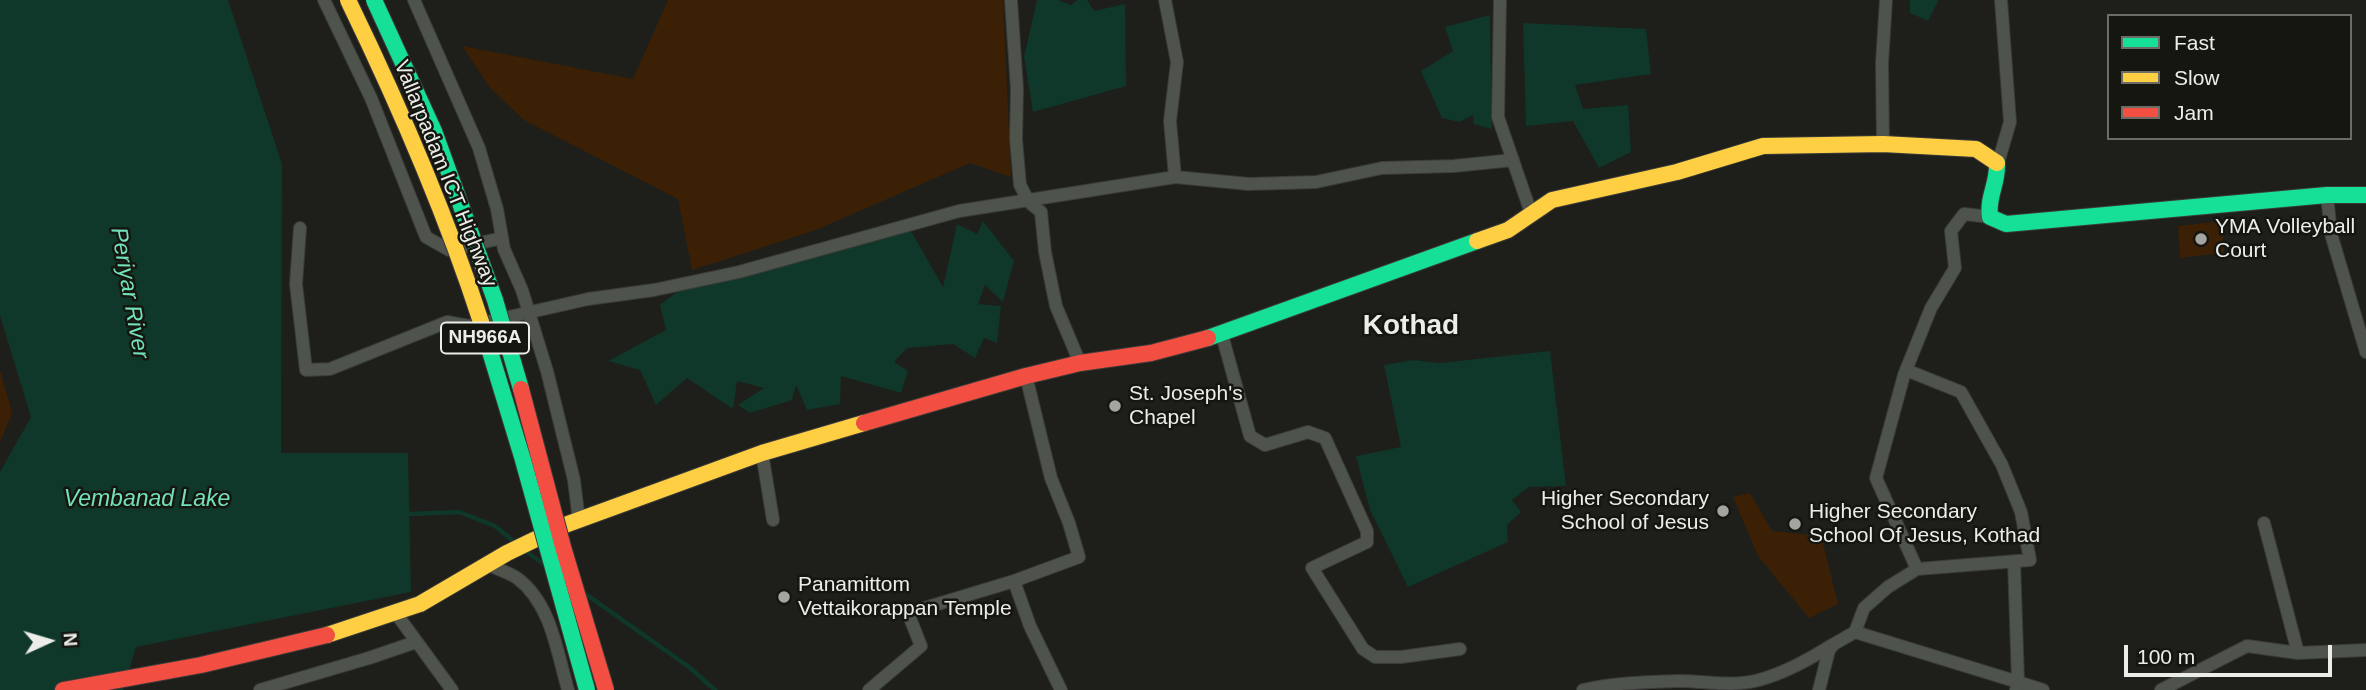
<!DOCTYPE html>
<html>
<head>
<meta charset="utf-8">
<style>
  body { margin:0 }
  #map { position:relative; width:2366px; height:690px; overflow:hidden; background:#1e1f1a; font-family:Helvetica,sans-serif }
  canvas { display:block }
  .legend { position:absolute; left:2107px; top:14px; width:245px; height:126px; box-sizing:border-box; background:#161610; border:2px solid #6c6c66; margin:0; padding:9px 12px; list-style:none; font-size:21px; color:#ecede8 }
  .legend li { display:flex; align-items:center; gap:14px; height:35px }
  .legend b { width:35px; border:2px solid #6c6c66 }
  .north { position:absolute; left:14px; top:606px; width:70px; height:70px; -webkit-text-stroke:5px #161610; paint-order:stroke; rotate:86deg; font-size:19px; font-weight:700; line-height:28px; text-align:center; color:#ecede8 }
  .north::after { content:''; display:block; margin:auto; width:24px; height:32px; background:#ecede8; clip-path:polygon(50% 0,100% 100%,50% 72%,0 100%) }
  .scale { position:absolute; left:2124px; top:645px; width:208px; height:32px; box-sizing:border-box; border:4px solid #ecede8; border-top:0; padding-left:9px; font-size:21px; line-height:24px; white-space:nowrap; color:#ecede8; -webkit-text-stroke:5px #161610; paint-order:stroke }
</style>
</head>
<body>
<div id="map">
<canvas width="2366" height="690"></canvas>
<ul class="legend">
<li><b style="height:9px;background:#16e098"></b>Fast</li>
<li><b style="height:9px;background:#ffcf43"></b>Slow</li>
<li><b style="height:9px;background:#f24e42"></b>Jam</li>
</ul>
<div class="north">N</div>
<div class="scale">100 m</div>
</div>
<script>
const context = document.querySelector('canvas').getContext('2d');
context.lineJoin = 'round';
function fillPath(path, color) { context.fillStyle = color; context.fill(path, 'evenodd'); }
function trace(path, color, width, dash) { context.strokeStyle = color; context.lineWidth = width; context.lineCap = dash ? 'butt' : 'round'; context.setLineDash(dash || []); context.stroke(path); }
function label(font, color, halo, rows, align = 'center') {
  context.font = font + ' Helvetica,sans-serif'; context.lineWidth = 5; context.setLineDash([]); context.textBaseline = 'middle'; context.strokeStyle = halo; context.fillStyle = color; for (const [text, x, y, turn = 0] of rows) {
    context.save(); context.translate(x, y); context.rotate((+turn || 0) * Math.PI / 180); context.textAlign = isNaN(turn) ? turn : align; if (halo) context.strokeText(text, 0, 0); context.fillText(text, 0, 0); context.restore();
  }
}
fillPath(new Path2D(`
  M668 0H1003L1011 177 970 163 813 231 692 270 678 199 524 120 490 88 462 46 633 79Z
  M2223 221 2224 253 2180 258 2178 226Z
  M0 370 12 413 0 442Z
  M1750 493 1772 531 1821 536 1838 604 1809 618 1758 556 1733 497Z`), '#3b2006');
fillPath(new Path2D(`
  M0 0H228L282 164 281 453H408L411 592 136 647 123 690H0V472L31 417 0 316Z
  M1037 0H1058L1071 5 1077 0H1087L1094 11 1125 4 1126 86 1033 112 1024 57Z
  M1910 0H1938V1L1928 21 1910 13Z
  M1490 15 1492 129 1474 124 1473 115 1459 122 1442 118 1421 71 1453 51 1445 27Z
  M1523 23 1646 29 1651 74 1575 85 1583 109 1628 105 1631 152 1599 168 1573 121 1526 126Z
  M983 221 1014 261 1003 302 985 285 978 304 1001 306 997 343 984 338 975 358 953 344 907 348 894 362 908 371 901 393 841 376 840 404 807 410 796 385 792 400 750 413 738 405 764 388 737 381 733 409 687 378 656 405 640 370 608 361 666 330 660 305 682 288 911 231 943 287 957 224 977 234Z
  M1550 351 1566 486 1529 487 1512 500 1521 512 1507 525 1508 542 1408 587 1370 510 1356 456 1401 447 1384 365 1413 360 1439 363Z`), '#0f372a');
trace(new Path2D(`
  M410 514 459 512 495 526 517 544
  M524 550 542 563
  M587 595 689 667 715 690`), '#0f372a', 4.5);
const street = new Path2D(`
  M324 0 371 98 426 237 449 250 502 238
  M414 0 479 148 497 209 504 249 522 290 547 371 574 480 579 521
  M1011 0 1017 89 1016 139 1020 185 1029 202 1041 212 1045 252 1056 306 1080 363
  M1165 0 1177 62 1170 121 1175 177 1249 184 1316 182 1382 168 1454 166 1513 160
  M1500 0 1498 117 1531 213
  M1883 144 1882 63 1886 0
  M1998 163 2010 122 2001 0
  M2327 195 2331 234 2366 352
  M300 228 296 284 306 370 330 369 447 322 469 326 588 299 654 290 739 272 959 211 1175 177
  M1222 335 1250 436 1265 445 1308 432 1325 438 1367 531V542L1312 568 1363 649 1375 657H1401L1460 649
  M1906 370 1961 392 2002 465 2021 512 2030 560 1917 569
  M762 453 773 520
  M2264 523 2298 653
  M2014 561 2018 682 2043 690
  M487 564C496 569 508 572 517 578 551 603 557 652 568 690
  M1014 581 1030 626 1061 690
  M395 612 452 690
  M1855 632 2018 682 2016 690
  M260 690 369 658 416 642
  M869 690 921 646 908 613 1014 581 1079 557 1069 523 1051 478 1026 376
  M1583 690C1613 683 1647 682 1679 681 1706 681 1733 687 1759 680 1785 673 1810 659 1832 645
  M1819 690 1829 650 1834 644 1855 632 1864 608 1888 587 1917 569 1876 478 1904 375 1931 308 1955 268 1951 231 1964 214 1990 217
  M2161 690 2247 646 2298 653 2366 650`);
const fast = new Path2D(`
  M1997 163C1998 184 1987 197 1990 217L2006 224 2327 195H2366
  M1208 338 1477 241`);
const slow = new Path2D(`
  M1477 241 1508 230 1552 200 1677 172 1763 146 1883 144 1976 149 1997 163
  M327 635 420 604 507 553 565 525 762 453 864 423`);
const jam = new Path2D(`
  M864 423 1026 376 1080 363 1151 353 1208 338
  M63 690 201 665 327 635`);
trace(street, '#3a3b38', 14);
trace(fast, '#3a3b38', 18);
trace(slow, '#3a3b38', 18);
trace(jam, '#3a3b38', 18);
trace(street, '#4e534c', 12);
trace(fast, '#16e098', 16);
trace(slow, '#ffcf43', 16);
trace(jam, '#f24e42', 16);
const fastBridge = new Path2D(`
  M374 0 434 131 495 300 521 389
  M481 322 523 460 587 690`);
const slowBridge = new Path2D(`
  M348 0C399 105 445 211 481 322`);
const jamBridge = new Path2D(`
  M521 389 563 547 606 690`);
trace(fastBridge, '#3a3b38', 18, []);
trace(slowBridge, '#3a3b38', 18, []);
trace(jamBridge, '#3a3b38', 18, []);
trace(fastBridge, '#16e098', 16);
trace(slowBridge, '#ffcf43', 16);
trace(jamBridge, '#f24e42', 16);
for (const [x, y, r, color] of [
  [2201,239,7,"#a4a5a0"],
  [1115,406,7,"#a4a5a0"],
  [1723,511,7,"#a4a5a0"],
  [1795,524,7,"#a4a5a0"],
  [784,597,7,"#a4a5a0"]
]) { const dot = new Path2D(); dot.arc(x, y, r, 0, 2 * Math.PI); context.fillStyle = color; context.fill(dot); trace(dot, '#161610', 2.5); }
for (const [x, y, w] of [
  [485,338,88]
]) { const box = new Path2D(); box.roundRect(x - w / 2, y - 15.5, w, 31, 5); context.fillStyle = '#161610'; context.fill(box); trace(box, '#ecede8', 2); }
label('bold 19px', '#ecede8', null, [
  ["NH966A",485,338]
]);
label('21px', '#ecede8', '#161610', [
  ["Vallarpadam ICT Highway",445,174,68]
]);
label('21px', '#ecede8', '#161610', [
  ["YMA Volleyball",2215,227],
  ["Court",2215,251],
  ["St. Joseph's",1129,394],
  ["Chapel",1129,418],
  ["Higher Secondary",1709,499,"right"],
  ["School of Jesus",1709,523,"right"],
  ["Higher Secondary",1809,512],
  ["School Of Jesus, Kothad",1809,536],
  ["Panamittom",798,585],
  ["Vettaikorappan Temple",798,609]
], 'left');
label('italic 23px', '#71e2ba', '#161610', [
  ["Periyar River",129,293,80],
  ["Vembanad Lake",147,500]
]);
label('bold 28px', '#ecede8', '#161610', [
  ["Kothad",1411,326]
]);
</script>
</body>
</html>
